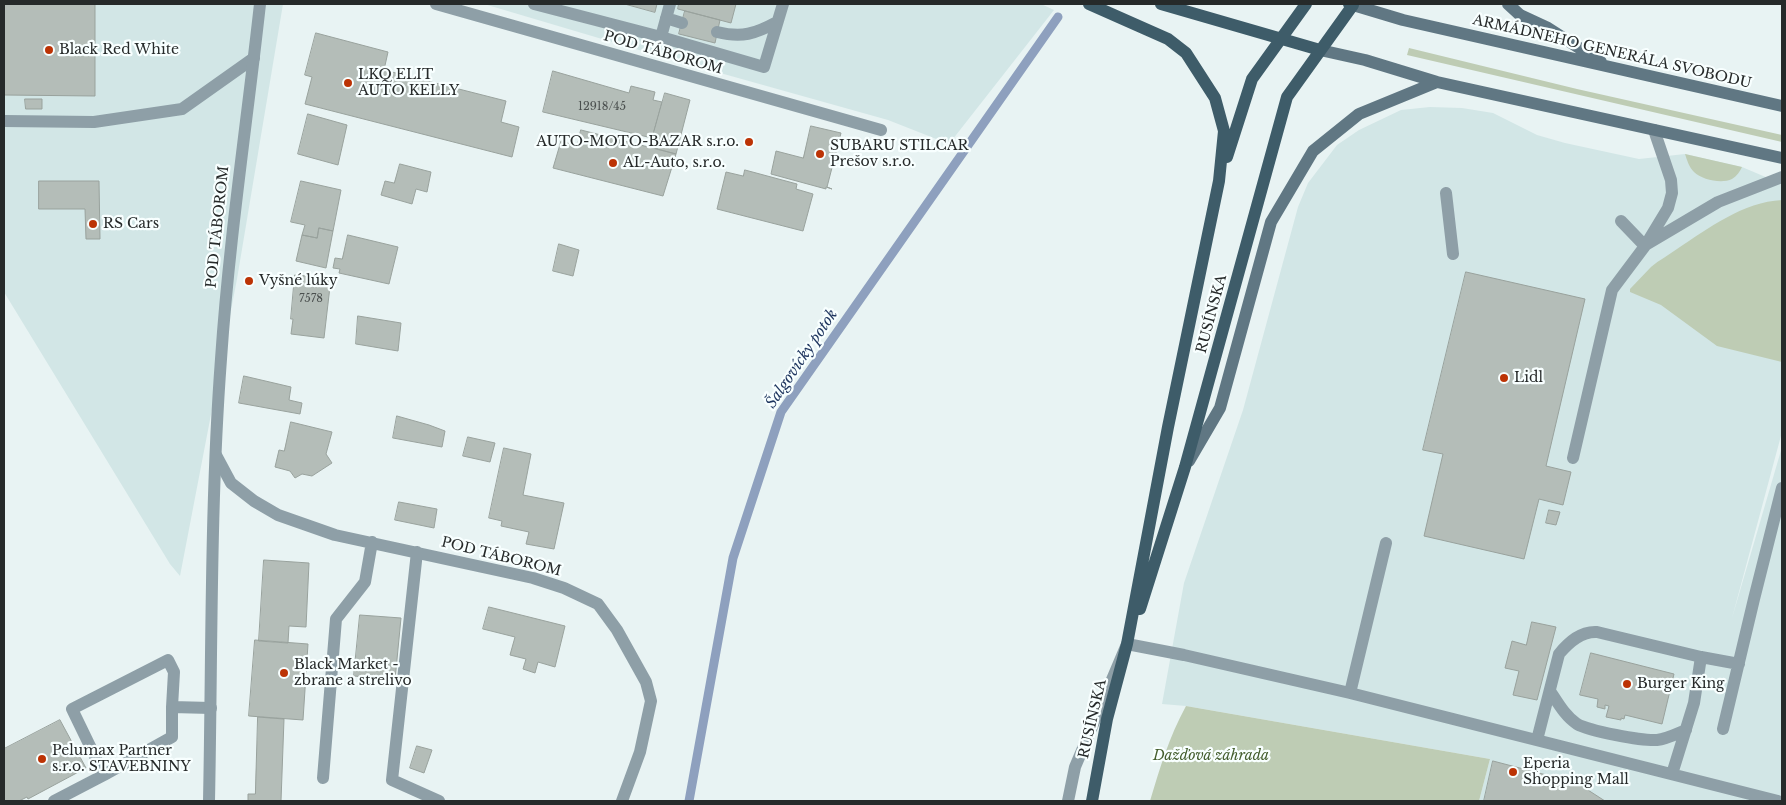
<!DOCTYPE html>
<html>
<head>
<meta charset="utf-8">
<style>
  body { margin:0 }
  #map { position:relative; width:1786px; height:805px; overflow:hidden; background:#e8f3f3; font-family:"Libre Baskerville",serif }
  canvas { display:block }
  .frame { position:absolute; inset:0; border:5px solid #262a2a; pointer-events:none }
</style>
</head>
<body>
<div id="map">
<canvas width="1786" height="805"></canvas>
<div class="frame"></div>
</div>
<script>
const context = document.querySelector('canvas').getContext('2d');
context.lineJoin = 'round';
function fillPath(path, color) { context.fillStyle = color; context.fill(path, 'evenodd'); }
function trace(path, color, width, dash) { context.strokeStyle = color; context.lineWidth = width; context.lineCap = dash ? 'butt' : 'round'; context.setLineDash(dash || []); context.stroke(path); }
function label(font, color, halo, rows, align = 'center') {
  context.font = font + ' "Libre Baskerville",serif'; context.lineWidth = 4.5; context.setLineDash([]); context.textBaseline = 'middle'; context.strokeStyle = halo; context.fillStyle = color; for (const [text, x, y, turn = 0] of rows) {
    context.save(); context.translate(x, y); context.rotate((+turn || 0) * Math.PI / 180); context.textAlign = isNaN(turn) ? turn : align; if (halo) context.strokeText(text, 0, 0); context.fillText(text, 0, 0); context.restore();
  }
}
fillPath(new Path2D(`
  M4 4H283L237 279 180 576 170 564 4 292Z
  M484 4H1041L1054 10 949 144 888 120 656 55Z
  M1430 107 1462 108 1493 113 1537 135 1565 143 1639 159 1685 154 1742 167 1782 184V432L1732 618 1782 447V801H1479L1490 759 1186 706 1162 704 1184 583 1243 410 1298 207 1308 183 1337 145 1359 130 1401 110Z`), '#d2e6e6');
fillPath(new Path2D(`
  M1409 48 1577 89 1782 135V142L1407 55Z
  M1685 154 1742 167C1740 171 1737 176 1732 179 1722 184 1702 180 1694 172 1689 167 1687 160 1685 154Z
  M1782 200V362L1717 346 1661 305 1630 292V289C1637 282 1644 274 1651 267 1659 260 1669 255 1677 249 1709 228 1743 202 1782 200Z
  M1186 706 1490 759 1479 801H1150C1160 768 1169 737 1186 706Z`), '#beccb4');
trace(new Path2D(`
  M689 801 733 558 781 412 1058 17`), '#8ea0be', 9);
const building = new Path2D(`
  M4 4H95V96L4 95Z
  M625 4H657L655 12Z
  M679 4H736L731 23 678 9Z
  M685 11 720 20 715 43 679 34Z
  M316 33 388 52 384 70 506 101 501 122 519 127 512 157 305 104 312 77 305 75Z
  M553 71 629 93 631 86 655 92 653 100 662 102 652 138 543 112Z
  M665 93 690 100 676 154 650 147Z
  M25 99H42V109H26Z
  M308 114 347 125 338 165 298 154Z
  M811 126 841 133 827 187 832 189 826 187V189L771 174 776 151 803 158Z
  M581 130 676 154 663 196 553 168 561 141 577 146Z
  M400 164 431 172 427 192 416 189 412 204 381 195 385 181 394 183Z
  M745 170 797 184 796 189 813 194 803 231 717 209 726 172 743 176Z
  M39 181H99L100 239H86L85 209H39Z
  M301 181 341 190 333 231 319 228 317 238 302 235 305 225 291 222Z
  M319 228 333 231 326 268 296 261 302 235 317 238Z
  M348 235 398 247 389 284 339 273 340 269 333 268 335 258 342 259Z
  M559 244 579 250 573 276 553 271Z
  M1466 272 1585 299 1546 466 1571 472 1563 505 1539 499 1524 559 1424 536 1443 454 1423 450Z
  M295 275 331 278 324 338 291 334 293 319H291Z
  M358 316 401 323 398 351 356 344Z
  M244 376 291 387 289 400 302 403 300 414 239 403Z
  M397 416 429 425 445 431 442 447 393 438Z
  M291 422 332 432 326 454 332 463 312 476 302 474 295 478 290 471 275 467 279 450 284 451Z
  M468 437 495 443 490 462 463 456Z
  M504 448 531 454 523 495 564 503 554 549 526 544 529 532 501 526 502 521 489 518Z
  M399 502 437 509 434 528 395 520Z
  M1549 510 1560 512 1556 525 1546 523Z
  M264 560 309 563 306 627 289 626 288 643 259 641Z
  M489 607 565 626 555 667 538 662 535 673 523 669 526 659 510 655 515 637 483 629Z
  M360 615 401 618 395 680 354 676Z
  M1532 622 1556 627 1537 700 1513 695 1519 671 1505 668 1512 641 1526 645Z
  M255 640 308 644 303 720 249 716Z
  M1591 653 1674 674 1662 724 1625 715 1624 719 1621 718V720L1606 717 1609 706 1605 705V709L1597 707 1598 699 1580 695Z
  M258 717 284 719 281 801H248V794H255Z
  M60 720 86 768 28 799 27 797 19 801H4V749Z
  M417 746 432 750 424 773 410 768Z
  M1493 761 1577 783 1605 801H1484Z`);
fillPath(building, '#b4bdb8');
trace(building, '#99a29d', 1);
trace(new Path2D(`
  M436 4 881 130
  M534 4 661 37 764 67 783 4
  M666 18 682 23
  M717 32C742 38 755 34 777 22
  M661 37 670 4
  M4 121 94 122 182 109 254 58
  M1446 193 1453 254
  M1621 221 1645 246
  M1647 244 1718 202 1782 177
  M216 455 231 483 254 501 278 515 335 535 533 578 564 588 598 604 617 630 646 682 651 701 640 752 622 801
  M1573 458 1612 290 1645 246 1668 208 1672 193 1671 180 1654 130
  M417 552 392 780 439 801
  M1550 691C1558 703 1565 716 1577 724 1589 731 1642 741 1657 740 1667 739 1676 734 1686 730
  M1350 693 1386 543
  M172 707V737L104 775 72 709 168 660 174 672 172 707 211 708
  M1723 729 1754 599 1782 488
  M1537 740 1559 654C1569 642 1581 631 1597 632L1701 657 1739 664
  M1672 774 1694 703 1701 657
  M323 778 336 619 365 582 372 542
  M54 801 104 775
  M1068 801 1075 767 1127 644 1184 655 1350 693 1778 801`), '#8e9fa7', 12);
trace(new Path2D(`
  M209 801C212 654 210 506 221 359 229 240 247 122 260 4`), '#8e9fa7', 12);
trace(new Path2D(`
  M1353 4V5L1403 20 1782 106
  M1508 4 1520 15 1548 28 1601 62
  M1320 50 1365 60 1437 82 1782 158
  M1189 461 1220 408 1271 222 1313 151 1359 114 1437 82`), '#607783', 12);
trace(new Path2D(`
  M1089 4 1168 39 1186 53 1215 98 1224 131 1219 181 1168 427 1127 644 1107 719 1092 801
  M1161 4 1320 50
  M1227 157 1252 79 1306 4
  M1140 609 1185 467 1287 97 1353 5 1349 4`), '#3e5c69', 12);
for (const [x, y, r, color] of [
  [49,50,5,"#bc3305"],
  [348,83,5,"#bc3305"],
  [749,142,5,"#bc3305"],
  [820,154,5,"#bc3305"],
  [613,163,5,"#bc3305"],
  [93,224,5,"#bc3305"],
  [249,281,5,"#bc3305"],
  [1504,378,5,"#bc3305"],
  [284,673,5,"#bc3305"],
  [1627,684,5,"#bc3305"],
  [42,759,5,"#bc3305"],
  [1513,772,5,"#bc3305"]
]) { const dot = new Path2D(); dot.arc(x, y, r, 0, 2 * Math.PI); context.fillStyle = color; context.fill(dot); trace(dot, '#f8ffff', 2); }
label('11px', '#4a4f4e', null, [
  ["12918/45",602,107],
  ["7578",311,299]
]);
label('14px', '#262a2a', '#f8ffff', [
  ["Black Red White",59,50],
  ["LKQ ELIT",358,75],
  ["AUTO KELLY",358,91],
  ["AUTO-MOTO-BAZAR s.r.o.",739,142,"right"],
  ["SUBARU STILCAR",830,146],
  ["Prešov s.r.o.",830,162],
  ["AL-Auto, s.r.o.",623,163],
  ["RS Cars",103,224],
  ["Vyšné lúky",259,281],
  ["Lidl",1514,378],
  ["Black Market -",294,665],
  ["zbrane a strelivo",294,681],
  ["Burger King",1637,684],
  ["Pelumax Partner",52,751],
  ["s.r.o. STAVEBNINY",52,767],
  ["Eperia",1523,764],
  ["Shopping Mall",1523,780]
], 'left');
label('14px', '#262a2a', '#f8ffff', [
  ["ARMÁDNEHO GENERÁLA SVOBODU",1612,52,13],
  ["POD TÁBOROM",663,53,16],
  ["POD TÁBOROM",218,227,-84],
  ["RUSÍNSKA",1212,314,-75],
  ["POD TÁBOROM",501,557,14],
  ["RUSÍNSKA",1093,719,-77]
]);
label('italic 14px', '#445e2e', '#f8ffff', [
  ["Dažďová záhrada",1211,756]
]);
label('italic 15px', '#1f365f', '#f8ffff', [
  ["Šalgovícky potok",802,359,-56]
]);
</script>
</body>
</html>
